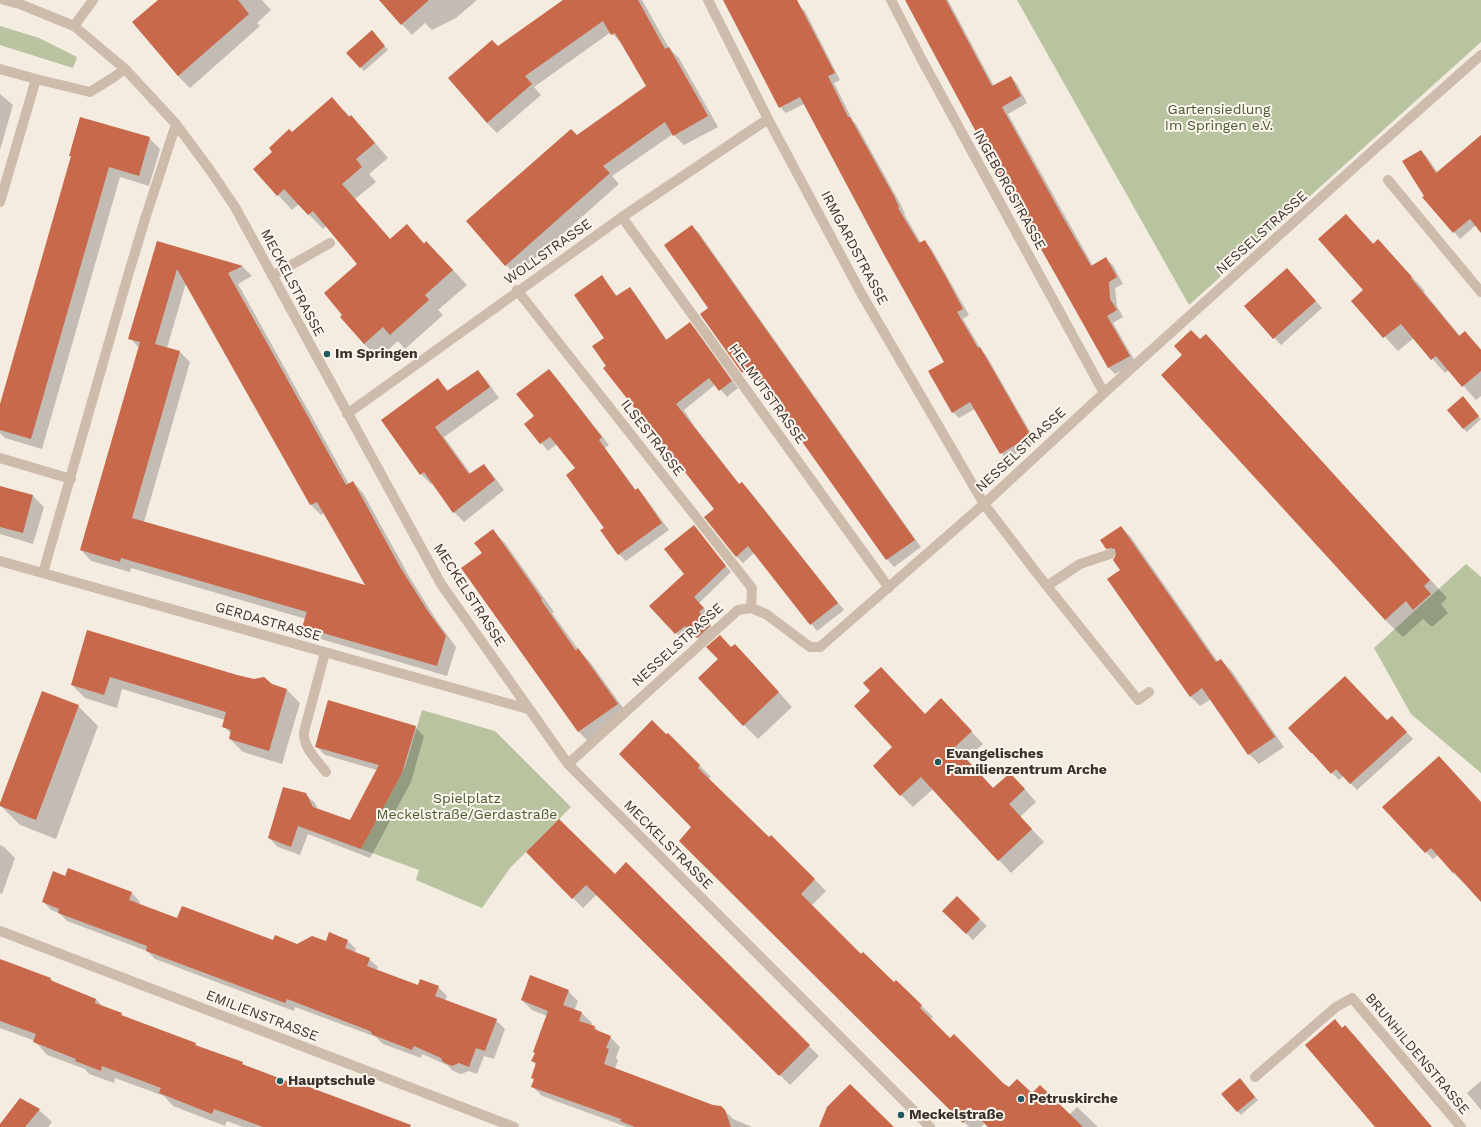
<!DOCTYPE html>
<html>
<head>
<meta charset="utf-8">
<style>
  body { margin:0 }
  canvas { display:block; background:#f4ebe1 }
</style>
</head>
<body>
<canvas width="1481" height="1127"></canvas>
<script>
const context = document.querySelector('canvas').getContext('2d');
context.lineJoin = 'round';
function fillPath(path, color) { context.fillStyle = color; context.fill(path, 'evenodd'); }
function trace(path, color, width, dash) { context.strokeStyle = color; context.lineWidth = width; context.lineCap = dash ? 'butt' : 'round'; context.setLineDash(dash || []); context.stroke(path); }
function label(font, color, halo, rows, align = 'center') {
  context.font = font + ' "Work Sans",sans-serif'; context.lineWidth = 4; context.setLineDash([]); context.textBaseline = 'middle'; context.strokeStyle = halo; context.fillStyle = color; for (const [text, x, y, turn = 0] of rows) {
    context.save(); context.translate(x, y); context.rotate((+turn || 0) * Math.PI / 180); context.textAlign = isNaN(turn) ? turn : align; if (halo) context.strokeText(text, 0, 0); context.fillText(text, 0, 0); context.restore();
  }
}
fillPath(new Path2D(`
  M1017 0H1481V42L1189 305Z
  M0 26 39 38 77 57 73 68 0 45Z
  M1466 564 1481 577V773L1411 714 1374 648Z
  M422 710 495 731 571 807 510 868 482 908 416 880 419 870 361 849 405 767Z`), '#b8c4a0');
fillPath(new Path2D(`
  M159 0H262L271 10 257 23 260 26 190 88 178 76 134 22Z
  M380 0H477L456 18 432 30 425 23 412 35Z
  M564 0H642L669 48 679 58 718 127 684 145 673 134 612 176 619 184 516 275 506 265 577 136 647 87 623 45 611 32 534 87 541 95 497 133 487 123 498 47Z
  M725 0H792L805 11 840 80 834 83 853 121 856 124 900 203 905 214H904L921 243 924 241 931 248 952 285 969 315 963 319 982 351 986 355 1036 442 1007 459 1001 453 975 409 959 418 953 412 945 362 804 104 786 113 780 107Z
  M907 0H948L994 86 1011 77 1017 84 1027 103 1008 114 1093 266 1106 259 1113 265 1123 284 1115 288 1117 306 1123 317 1113 323 1136 363 1115 374 1108 367Z
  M375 35 388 50 364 71 348 53Z
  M0 94 13 105 0 150Z
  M332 99 365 131 388 158 369 174 376 182 355 199 391 240 407 226 425 244 441 257 467 285 438 310 443 315 405 349 398 341 379 358 364 344 344 315 358 264 326 226 323 229 299 204 292 210 278 195 292 134Z
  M1481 137V230L1476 225 1460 239 1425 196 1421 151 1427 157 1438 173Z
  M149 138 160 149 149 186 120 177 42 449 5 438 0 433V407L72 157 70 155Z
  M1346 215 1374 244 1391 254 1425 291 1424 292 1460 336 1465 333 1481 349V396L1476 400 1449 370 1445 373 1414 338 1398 351 1352 301 1364 290Z
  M692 226 699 233 921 547 894 567 887 559 755 374 750 379 743 372 710 309Z
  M158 242 243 267 252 276 238 284 349 484 353 482 363 493 410 578 437 621 456 647 447 676 314 637 303 627 306 619 131 568 130 572 91 561 81 550 139 348 130 338ZM186 283 311 505 321 515 324 513 367 587 144 522 190 362 180 352 167 348Z
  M1294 276 1322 308 1281 345 1245 306Z
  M602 277 618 297 630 288 636 295 667 340 690 324 696 330 738 388 727 397 716 384 684 410 695 427 740 485 742 483 749 490 844 610 817 631 754 553 743 563 737 557 706 517 715 509 607 366Z
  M1206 335 1223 353 1447 598 1441 604 1448 613 1432 627 1423 619 1403 637 1385 620 1200 340Z
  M549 370 556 377 609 445 605 448 636 490H637L644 496 669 530 626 561 619 554 576 468 557 444 548 451 526 424 536 416Z
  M478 371 487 381 499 398 444 437 471 474 484 465 493 475 504 490 464 522 454 512 433 483 431 484 421 474 438 380 449 391Z
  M1466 401 1481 419 1467 432 1463 428Z
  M0 487 33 496 44 507 33 544 0 534Z
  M694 526 731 572 699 603 709 614 704 618 716 632 703 643 691 631 682 639 651 606 685 574Z
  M1121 527 1131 537 1218 662 1221 660 1231 670 1284 747 1259 764 1249 754 1211 699 1200 706 1190 696 1121 570 1116 557 1107 548Z
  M493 531 505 543 554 612 552 613 578 649 590 662 629 716 591 744 578 731 483 553Z
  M88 631 287 690 300 703 282 764 243 752 230 739 231 734 224 726 225 720 122 689 117 708 85 698 72 685Z
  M732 648 749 659 792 707 758 739 744 725Z
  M1344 678 1387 721 1392 717 1413 739 1357 790 1343 776 1339 780 1332 773Z
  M78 706 98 726 56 839 20 825 0 805Z
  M953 712 983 744 967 759 994 789 1022 786 1036 802 1020 817 1044 842 1011 873 933 789 913 807 901 795 925 715Z
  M415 727 424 736 411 782 370 858 308 834 300 855 278 847 269 838 305 794 315 803 318 810 350 821 377 770 325 755 316 746Z
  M668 734 711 777 708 779 769 838 771 836 826 891 811 906 861 955 894 983 896 981 933 1017 930 1020 950 1039 1009 1089 1032 1094 1069 1115 1077 1107 1098 1127H989L985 1123 981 1127H969L680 841 693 827 666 736Z
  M1480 802 1481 899 1453 873 1438 855 1433 859 1383 808Z
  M0 845 4 847 15 858 2 894 0 893Z
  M527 852 615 875 626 864 819 1056 790 1085 597 894 583 908Z
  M65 877 132 893 140 902 139 905 178 919 273 942 297 945 348 941 356 949 355 953 369 959 378 967 376 971 418 986 438 987 447 996 445 1001 496 1020 505 1029 494 1059 484 1056 477 1074 469 1071 461 1074 453 1071 447 1065 422 1054 421 1058 383 1044 376 1037 295 1007 294 1011 155 959 147 951 67 921 59 913 51 910 43 901Z
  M957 898 987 926 973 940 944 911Z
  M0 960 51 979 55 983 96 999 104 1008 121 1014 125 1017 195 1044 198 1047 242 1063 246 1066 406 1127H243L227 1121 225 1126 173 1106 164 1096 115 1078 114 1083 89 1074 85 1069 47 1055 35 1041 0 1028Z
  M568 991 578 1001 574 1011 582 1013 592 1023 591 1026 595 1027 600 1033 610 1037 620 1047 616 1058 618 1060 615 1069 725 1111 733 1119 752 1127H627L542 1096 532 1086 535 1080 532 1078 536 1065 533 1061 547 1016 532 1010 522 1000Z
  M1335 1021 1343 1028 1345 1026 1356 1037 1432 1127H1376Z
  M1481 1081V1110L1467 1093Z
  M1243 1083 1258 1100 1241 1115 1223 1094Z
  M39 1110 52 1122 48 1127H0V1126Z`), '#0003');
fillPath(new Path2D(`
  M158 0H238L249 14 178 76 132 22Z
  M379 0H429L401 25Z
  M563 0H638L665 49 669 47 708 116 673 136 665 122 603 166 610 173 505 266 466 221 571 129 577 135 646 86 615 33 611 35 603 21 525 76 532 84 487 123 448 78 492 40 498 46Z
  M723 0H797L835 73 828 76 848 117H850L894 196 899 207 898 208 919 243 925 240 946 277 963 309 957 312 978 348 980 347 1031 436 1000 454 970 402 952 413 928 371 944 362 882 251 800 97 779 108Z
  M905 0H946L992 86 1011 76 1021 96 1002 107 1065 221 1091 266 1106 257 1117 277 1109 282 1110 299 1117 310 1107 316 1130 356 1108 368 996 169Z
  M372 30 385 46 360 68 346 53Z
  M332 97 349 117 351 115 375 143 356 159 362 167 342 184 390 239 407 224 424 244 426 241 453 270 425 295 429 300 390 335 383 327 364 344 340 317 342 315 324 293 357 264 313 211 308 215 284 189 277 196 253 169 272 152 269 148 289 129 292 132Z
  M80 117 150 137 139 176 109 167 31 439 0 430V404L71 156H69Z
  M1481 135V233L1470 219 1453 233 1422 197 1424 196 1402 161 1421 150 1436 173Z
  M1346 214 1373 244 1378 239 1412 277 1411 278 1459 336 1465 331 1481 350V371L1462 387 1436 356 1431 360 1401 324 1383 338 1351 301 1363 290 1318 239Z
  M692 225 915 540 886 560 749 367 742 373 700 314 708 308 664 245Z
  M157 241 243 266 228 273 346 485 353 481 400 567 427 610 446 636 437 666 302 627 307 612 121 558 120 562 80 550 140 342 128 339ZM177 269 310 505 317 502 365 585 132 518 180 351 155 344Z
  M1287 268 1316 301 1273 339 1244 306Z
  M602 275 616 296 630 287 666 340 690 322 732 381 719 391 709 378 676 404 739 484 742 482 838 603 810 625 748 546 736 557 704 517 714 509 603 368 606 366 592 346 604 338 574 295Z
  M1191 330 1200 339 1206 334 1430 580 1424 586 1431 594 1413 610 1406 601 1385 620 1161 375 1182 355 1174 346Z
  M549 369 602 437 599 440 635 490 638 488 662 523 618 555 600 530 604 528 566 475 575 468 550 437 540 444 524 424 534 416 516 394Z
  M478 370 490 387 435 427 469 474 484 464 495 480 453 513 424 472 420 475 381 420 438 378 447 391Z
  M1463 396 1479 416 1463 429 1447 410Z
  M0 486 33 495 23 533 0 527Z
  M694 525 726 566 694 597 704 608 699 612 711 625 697 638 685 626 675 634 649 606 684 574 664 549Z
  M1121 526 1216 662 1221 659 1275 737 1248 755 1202 688 1190 697 1107 579 1120 570 1113 560 1116 555 1115 549 1111 548 1106 549 1100 540Z
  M493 529 542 599 541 600 576 651 578 648 618 704 578 732 461 568 482 553 474 543Z
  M87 630 237 675 254 679 264 677 272 684 287 689 269 751 229 739 231 730 222 727 226 712 110 677 104 695 71 685Z
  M720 635 731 647 735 644 779 692 743 726 698 678 718 659 706 647Z
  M881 667 925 714 941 698 972 731 955 747 993 788 1010 773 1025 789 1009 804 1032 829 998 861 921 777 900 796 873 766 892 747 854 706 870 691 863 683Z
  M1345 676 1387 720 1392 716 1407 732 1350 784 1336 769 1331 774 1312 753H1311L1288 728Z
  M42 691 79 705 36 820 0 806V803Z
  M328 700 416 726 402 773 361 849 298 826 291 847 268 838 283 787 306 793 313 807 350 820 379 765 315 747Z
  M652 720 666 734 668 733 700 765 698 768 769 837 771 835 815 879 801 894 861 954 863 952 894 982 896 980 922 1005 920 1008 950 1038 954 1034 1003 1083 1009 1087 1017 1079 1032 1093 1040 1085 1083 1127H988L973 1112 963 1123 679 841 691 827 619 754Z
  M1439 756 1481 802V902L1454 872 1453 873 1431 848 1425 853 1382 807Z
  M559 819 615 874 626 862 810 1045 779 1076 586 885 572 899 526 852Z
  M68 868 132 892 129 900 177 918 182 906 273 940 275 935 297 944 312 936 326 941 329 932 348 940 345 948 370 958 367 966 418 985 420 979 439 986 435 996 497 1019 485 1051 476 1048 469 1067 459 1063 452 1066 443 1062 441 1058 414 1046 412 1050 373 1035 370 1031 287 999 285 1003 146 951 147 946 58 913 59 909 42 902 53 871 65 876Z
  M957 896 980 919 966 934 942 911Z
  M0 959 51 978 50 980 96 999 95 1003 122 1013 121 1015 196 1043 195 1045 243 1062 242 1064 271 1075 292 1083 293 1081 411 1125 410 1127H263L214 1109 212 1114 159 1093 161 1088 102 1066 101 1071 75 1061 76 1059 33 1042 36 1034 0 1021Z
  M530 975 569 990 563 1005 582 1012 579 1021 595 1026 594 1029 611 1036 606 1048 609 1049 604 1064 713 1105 721 1106 725 1110 731 1127H635L620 1121 621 1119 531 1087 534 1079 531 1078 536 1063 531 1061 535 1053 533 1052 548 1011 521 1000Z
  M1335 1019 1342 1028 1345 1025 1432 1127H1375L1305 1045Z
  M1240 1078 1255 1097 1237 1112 1221 1094Z
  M850 1084 894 1127H819L827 1107Z
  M20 1098 40 1109 25 1127H0V1124Z`), '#c8694b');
trace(new Path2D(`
  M4 0 20 4 74 26 125 69 176 124 210 170 235 207 441 584 568 764 930 1127
  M708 0 768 119 861 293 984 504 1039 576 1138 700 1149 692
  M891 0 922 60 1104 393
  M74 26 93 0
  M0 69 36 79 90 92 114 77 125 69
  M1388 180 1481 292
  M0 202 36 79
  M622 217 889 588
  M272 276 330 243
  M517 290 752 588 751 608
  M347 414 622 217 768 119
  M0 458 71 479
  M0 561 528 709
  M43 573 127 279 145 219 176 124
  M1047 586 1080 564 1110 554
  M325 653 304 732C303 748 317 760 326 772
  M568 764 738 610 751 608 766 614 810 647H820L984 504 1104 393 1378 146 1481 55
  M0 931 514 1127
  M1255 1077 1336 1007 1352 998 1461 1127`), '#cdbbac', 10);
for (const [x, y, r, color] of [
  [327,354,4,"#1f5a5e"],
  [938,762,4,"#1f5a5e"],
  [280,1081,4,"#1f5a5e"],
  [1021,1099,4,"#1f5a5e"],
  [901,1115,4,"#1f5a5e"]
]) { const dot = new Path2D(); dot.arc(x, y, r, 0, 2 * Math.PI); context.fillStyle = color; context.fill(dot); trace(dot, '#fbf5ee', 1.5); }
label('14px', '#4a5a2e', '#fbf5ee', [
  ["Gartensiedlung",1219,110],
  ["Im Springen e.V.",1219,126],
  ["Spielplatz",467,799],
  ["Meckelstraße/Gerdastraße",467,815]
]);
label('14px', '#3b302b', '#fbf5ee', [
  ["INGEBORGSTRASSE",1009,190,61],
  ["NESSELSTRASSE",1262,233,-42],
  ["IRMGARDSTRASSE",854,248,62],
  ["WOLLSTRASSE",548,252,-35],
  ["MECKELSTRASSE",292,283,62],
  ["HELMUTSTRASSE",767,394,54],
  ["ILSESTRASSE",652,438,52],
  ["NESSELSTRASSE",1021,450,-43],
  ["MECKELSTRASSE",469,595,57],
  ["GERDASTRASSE",268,622,16],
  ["NESSELSTRASSE",678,645,-42],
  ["MECKELSTRASSE",668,845,45],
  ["EMILIENSTRASSE",262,1016,21],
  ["BRUNHILDENSTRASSE",1417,1054,50]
]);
label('bold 14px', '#3b302b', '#fbf5ee', [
  ["Im Springen",335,354],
  ["Evangelisches",946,754],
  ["Familienzentrum Arche",946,770],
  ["Hauptschule",288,1081],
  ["Petruskirche",1029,1099],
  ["Meckelstraße",909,1115]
], 'left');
</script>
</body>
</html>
